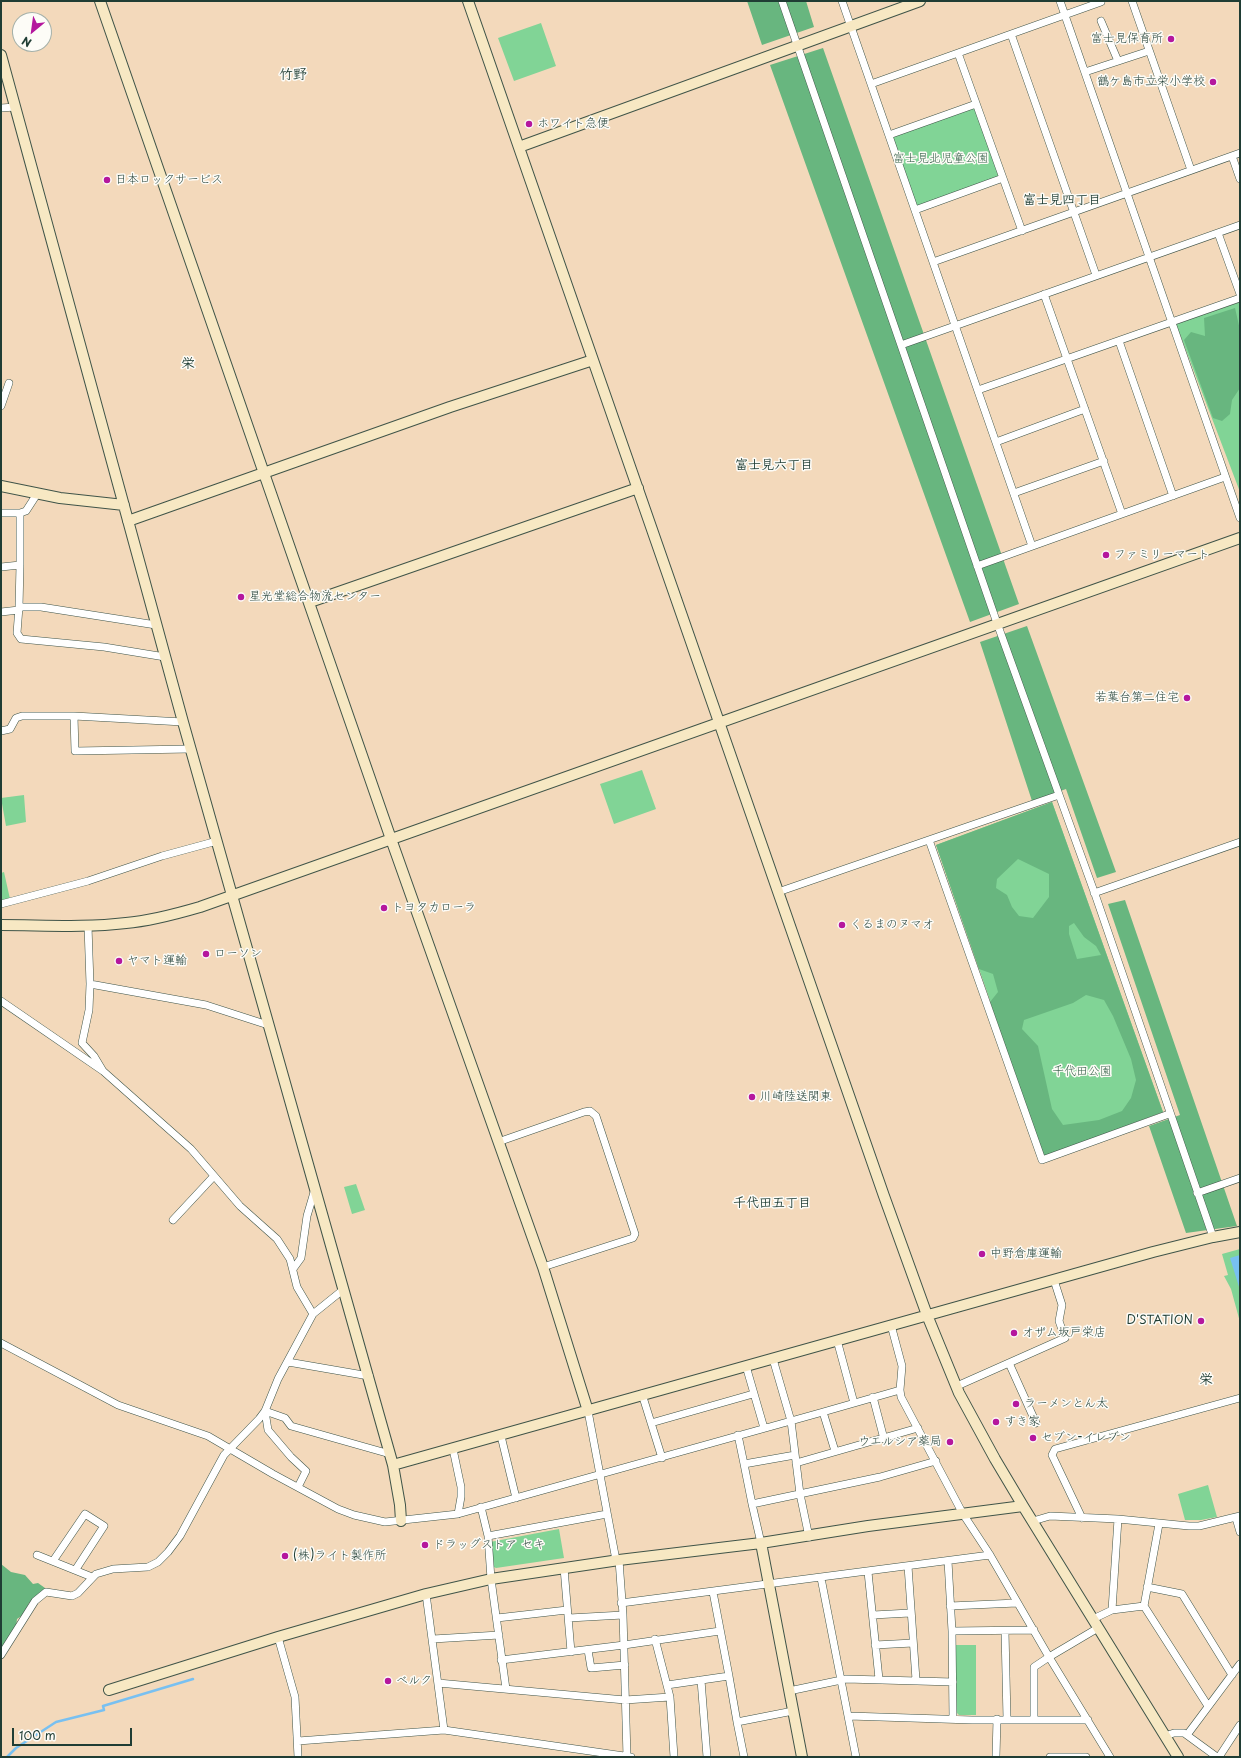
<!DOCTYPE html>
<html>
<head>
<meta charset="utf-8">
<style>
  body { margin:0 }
  #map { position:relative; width:1241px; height:1758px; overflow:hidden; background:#f3d9bb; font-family:"Playpen Sans",sans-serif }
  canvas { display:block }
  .frame { position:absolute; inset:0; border:2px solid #1f3d34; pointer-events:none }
  .north { position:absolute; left:12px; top:12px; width:40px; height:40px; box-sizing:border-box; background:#fdfcf7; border:1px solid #a4b0a9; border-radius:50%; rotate:209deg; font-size:11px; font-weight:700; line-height:16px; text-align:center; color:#1f3d34 }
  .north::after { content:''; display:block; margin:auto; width:14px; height:18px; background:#b5179e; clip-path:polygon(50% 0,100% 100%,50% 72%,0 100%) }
  .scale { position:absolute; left:12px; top:1728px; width:120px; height:18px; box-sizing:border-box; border:2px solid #1f3d34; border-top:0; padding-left:5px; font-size:12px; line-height:14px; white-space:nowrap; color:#1f3d34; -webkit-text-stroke:3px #fdfcf7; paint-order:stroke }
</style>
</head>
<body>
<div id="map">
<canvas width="1241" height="1758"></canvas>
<div class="frame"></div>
<div class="north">N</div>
<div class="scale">100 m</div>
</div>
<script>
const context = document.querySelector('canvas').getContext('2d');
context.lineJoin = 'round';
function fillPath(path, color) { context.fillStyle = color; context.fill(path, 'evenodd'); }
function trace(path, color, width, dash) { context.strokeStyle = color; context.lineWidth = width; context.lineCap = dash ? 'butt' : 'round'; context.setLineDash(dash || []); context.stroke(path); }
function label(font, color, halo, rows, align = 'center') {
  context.font = font + ' "Playpen Sans","Klee One",sans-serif'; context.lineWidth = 3; context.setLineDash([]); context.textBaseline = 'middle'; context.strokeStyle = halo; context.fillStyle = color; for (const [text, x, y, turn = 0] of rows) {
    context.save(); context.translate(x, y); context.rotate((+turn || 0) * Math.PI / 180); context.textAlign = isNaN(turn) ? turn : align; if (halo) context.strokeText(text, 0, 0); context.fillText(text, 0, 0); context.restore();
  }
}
fillPath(new Path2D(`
  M541 23 556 66 514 81 498 38Z
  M976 104 1003 178 915 210 889 135Z
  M1240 302V492L1176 324Z
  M642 770 656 809 614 824 600 784Z
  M24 795 26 822 6 826 1 798Z
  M1052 802 1163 1112 1044 1156 936 845Z
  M4 872 10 899 1 901V873Z
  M356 1184 365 1210 352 1214 344 1187Z
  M1240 1249V1322L1231 1289 1224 1276 1228 1275 1222 1254Z
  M1208 1485 1217 1517 1201 1520H1185L1178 1494Z
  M559 1529 564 1558 496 1568 494 1567 490 1542Z
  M955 1645H976V1715H959L956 1712Z`), '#81d496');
fillPath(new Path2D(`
  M747 1H806L814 27 762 45Z
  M823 48 1019 604 970 622 770 65Z
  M1235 308 1240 330V388L1232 400 1230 414 1222 421 1213 418 1184 340 1191 332 1205 336 1204 318Z
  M1027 626 1116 872 1097 878 1066 789 1032 801 980 642Z
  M1052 802 1163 1112 1044 1156 990 1002 998 992 993 974 979 969 936 845ZM1018 859 1049 874V897L1033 918 1019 916 1012 907 1007 895 996 888 997 879ZM1074 923 1084 937 1096 946 1101 955 1077 959 1069 934V926ZM1086 995 1104 1000 1113 1016 1131 1059 1136 1080 1131 1098 1122 1111 1099 1120 1063 1125 1052 1109 1038 1046 1022 1029 1024 1020 1073 1003Z
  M1125 900 1237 1226 1186 1233 1149 1126 1180 1115 1108 904Z
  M1 1564 11 1572 25 1575 33 1584 38 1583 45 1588 44 1591 29 1603 23 1615 17 1619 16 1628 1 1652Z`), '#68b67f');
fillPath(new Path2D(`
  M1240 1255V1290L1230 1258Z`), '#78c0f1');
trace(new Path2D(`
  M7 1757 16 1748 56 1722 104 1710 103 1706 193 1679`), '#78c0f1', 2.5);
const street = new Path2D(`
  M782 1 997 623 1096 897 1213 1237
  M842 1 1032 546
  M1060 1 1240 518
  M1132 1 1191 170
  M1101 21 1118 61
  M1011 34 1096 275
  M958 53 1022 231
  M1085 72 1149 51
  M871 84 1101 2
  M1 108 15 107
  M889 135 976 104
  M1232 156 1240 179
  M915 210 1003 178
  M1218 233 1240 294
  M933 262 1240 153
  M1044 294 1122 514
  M1119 341 1173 496
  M901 345 1240 225
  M978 390 1240 298
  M1 406 9 383
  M996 442 1085 409
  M1014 493 1104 461
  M1 513H20L26 511 37 494
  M977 566 1225 477
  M1 567 20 565V513
  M19 607 20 565
  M1 612 19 610
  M156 625 41 607H19L17 633 21 639 104 647 165 657
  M183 722 74 716 75 751 190 749
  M1 731 10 729 16 718 22 716H74
  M929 840 1042 1160 1169 1114
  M778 892 1059 795
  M1094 893 1240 842
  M1 904 88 881 162 856 217 841
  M88 926 90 984 206 1005 268 1025
  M1 1001 103 1071 94 1056 82 1043 89 1010 90 984
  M103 1071 191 1149 240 1206 277 1239 290 1259 297 1287 313 1314
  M498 1142 584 1112 590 1111 596 1116 635 1234 633 1238 543 1267
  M1197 1193 1240 1178
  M173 1220 214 1176
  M293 1269 301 1258 307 1216 315 1189
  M891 1325 902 1366 900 1390 901 1397 963 1514 990 1555 1049 1657 1098 1628
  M837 1340 854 1403
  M1 1343 118 1405 208 1436 273 1474 338 1509 354 1515 385 1522 458 1514 823 1412 835 1451
  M773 1359 791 1421 800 1494 809 1537
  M288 1362 369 1376
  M1009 1363 1036 1423
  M746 1366 764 1428
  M957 1386 1065 1338 1059 1321 1062 1305 1054 1280
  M642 1394 662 1458
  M873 1397 884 1439
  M265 1411 285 1418 291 1426 390 1454
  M265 1411 268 1430 291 1457 306 1471 298 1487
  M588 1411 616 1560
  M823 1412 900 1390
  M651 1423 753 1394
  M738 1435 744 1464 795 1455
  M501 1436 516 1498
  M453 1449 461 1487V1497L458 1514
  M796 1463 918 1428
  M744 1464 752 1504
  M481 1507 488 1536 491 1579 506 1689
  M1082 1518 1052 1455 1055 1449 1240 1398
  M1236 1518 1240 1532
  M1033 1521 1050 1516 1118 1519 1189 1526H1199L1240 1516
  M1159 1524 1144 1606 1208 1706
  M488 1536 607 1514
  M761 1543 752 1504 880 1477 936 1461
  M37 1555 92 1577
  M619 1560 623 1615 627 1757
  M53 1561 85 1514 104 1526 76 1569
  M948 1561 952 1631 953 1719
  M908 1566 916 1680
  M564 1568 571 1652
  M868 1572 879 1679
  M821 1578 856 1757
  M1147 1587 1182 1594 1232 1675
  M426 1594 444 1730
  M621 1603 990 1555
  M950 1606 1017 1603
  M1112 1610 1118 1519
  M873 1615 910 1613
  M497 1618 567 1610
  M569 1618 623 1615
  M1093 1619 1112 1610 1144 1606
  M952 1631 1034 1630
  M1005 1631 1007 1719
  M278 1637 295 1697 298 1757
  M433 1639 499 1635
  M655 1639 670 1697 674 1757
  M624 1645 720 1631
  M875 1645 913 1643
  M588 1650 591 1668 625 1665
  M1 1655 35 1601 46 1592 72 1596 78 1593 96 1574 113 1569 148 1567 158 1562 168 1552 180 1536 224 1455 259 1419 265 1411 278 1379 313 1314 344 1289
  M501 1660 624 1645
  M729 1676 737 1722
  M701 1680 707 1757
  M438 1683 625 1700 670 1697
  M667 1685 729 1676 713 1592
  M789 1691 846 1679 953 1682
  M849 1716 972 1720H1088
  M1034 1720V1667L1049 1657 1110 1757
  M1187 1735 1240 1664
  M1165 1736 1174 1733H1184L1217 1757
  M298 1741 444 1730 631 1757
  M744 1757 737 1722 793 1711
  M996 1757 997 1719
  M1050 1757H1086
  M1219 1757 1240 1725`);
const secondary = new Path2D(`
  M100 1 391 839 543 1267 588 1411
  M468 1 884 1196 927 1315 959 1393 995 1459 1023 1506 1178 1757
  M1 55 183 722 393 1465 400 1505 401 1521
  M519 147 920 1
  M1 486 60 498 124 505
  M128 521 450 407 593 360
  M310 602 638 488
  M1 925C42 925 85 928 126 923 151 921 176 914 200 907L1240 538
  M393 1465 1153 1252 1213 1237 1240 1232
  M761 1543 802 1757
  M109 1690 278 1637 426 1594 491 1579 619 1560 761 1543 868 1526 1023 1506`);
trace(street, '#3f5448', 8);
trace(secondary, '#3f5448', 12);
trace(street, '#fff', 7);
trace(secondary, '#f7e8c3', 10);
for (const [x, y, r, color] of [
  [1171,39,4,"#b5179e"],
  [1213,82,4,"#b5179e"],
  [529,124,4,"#b5179e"],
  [107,180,4,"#b5179e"],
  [1106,555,4,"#b5179e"],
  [241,597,4,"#b5179e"],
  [1187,698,4,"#b5179e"],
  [384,908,4,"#b5179e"],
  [842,925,4,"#b5179e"],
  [206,954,4,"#b5179e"],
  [119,961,4,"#b5179e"],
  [752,1097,4,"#b5179e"],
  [982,1254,4,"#b5179e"],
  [1201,1321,4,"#b5179e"],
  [1014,1333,4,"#b5179e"],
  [1016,1404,4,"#b5179e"],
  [996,1422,4,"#b5179e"],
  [1033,1438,4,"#b5179e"],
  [950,1442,4,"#b5179e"],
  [425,1545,4,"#b5179e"],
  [285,1556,4,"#b5179e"],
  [388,1681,4,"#b5179e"]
]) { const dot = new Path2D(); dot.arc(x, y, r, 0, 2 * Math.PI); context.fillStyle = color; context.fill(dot); trace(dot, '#fdfcf7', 1.5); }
label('12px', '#1f3d34', '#fdfcf7', [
  ["富士見保育所",1163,39,"right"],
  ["鶴ケ島市立栄小学校",1205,82,"right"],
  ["ホワイト急便",537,124],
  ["日本ロックサービス",115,180],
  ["ファミリーマート",1114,555],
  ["星光堂総合物流センター",249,597],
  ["若葉台第二住宅",1179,698,"right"],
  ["トヨタカローラ",392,908],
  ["くるまのヌマオ",850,925],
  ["ローソン",214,954],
  ["ヤマト運輸",127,961],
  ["川崎陸送関東",760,1097],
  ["中野倉庫運輸",990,1254],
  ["D'STATION",1193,1321,"right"],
  ["オザム坂戸栄店",1022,1333],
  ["ラーメンとん太",1024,1404],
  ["すき家",1004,1422],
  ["セブン-イレブン",1041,1438],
  ["ウエルシア薬局",942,1442,"right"],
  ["ドラッグストア セキ",433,1545],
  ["(株)ライト製作所",293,1556],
  ["ベルク",396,1681]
], 'left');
label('12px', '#38634c', '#fdfcf7', [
  ["富士見北児童公園",941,159],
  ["千代田公園",1082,1072]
]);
label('bold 13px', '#1f3d34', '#fdfcf7', [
  ["富士見四丁目",1062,200],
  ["富士見六丁目",774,465],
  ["千代田五丁目",772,1203]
]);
label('bold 14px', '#1f3d34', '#fdfcf7', [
  ["竹野",293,75],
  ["栄",188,364],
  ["栄",1206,1380]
]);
</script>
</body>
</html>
